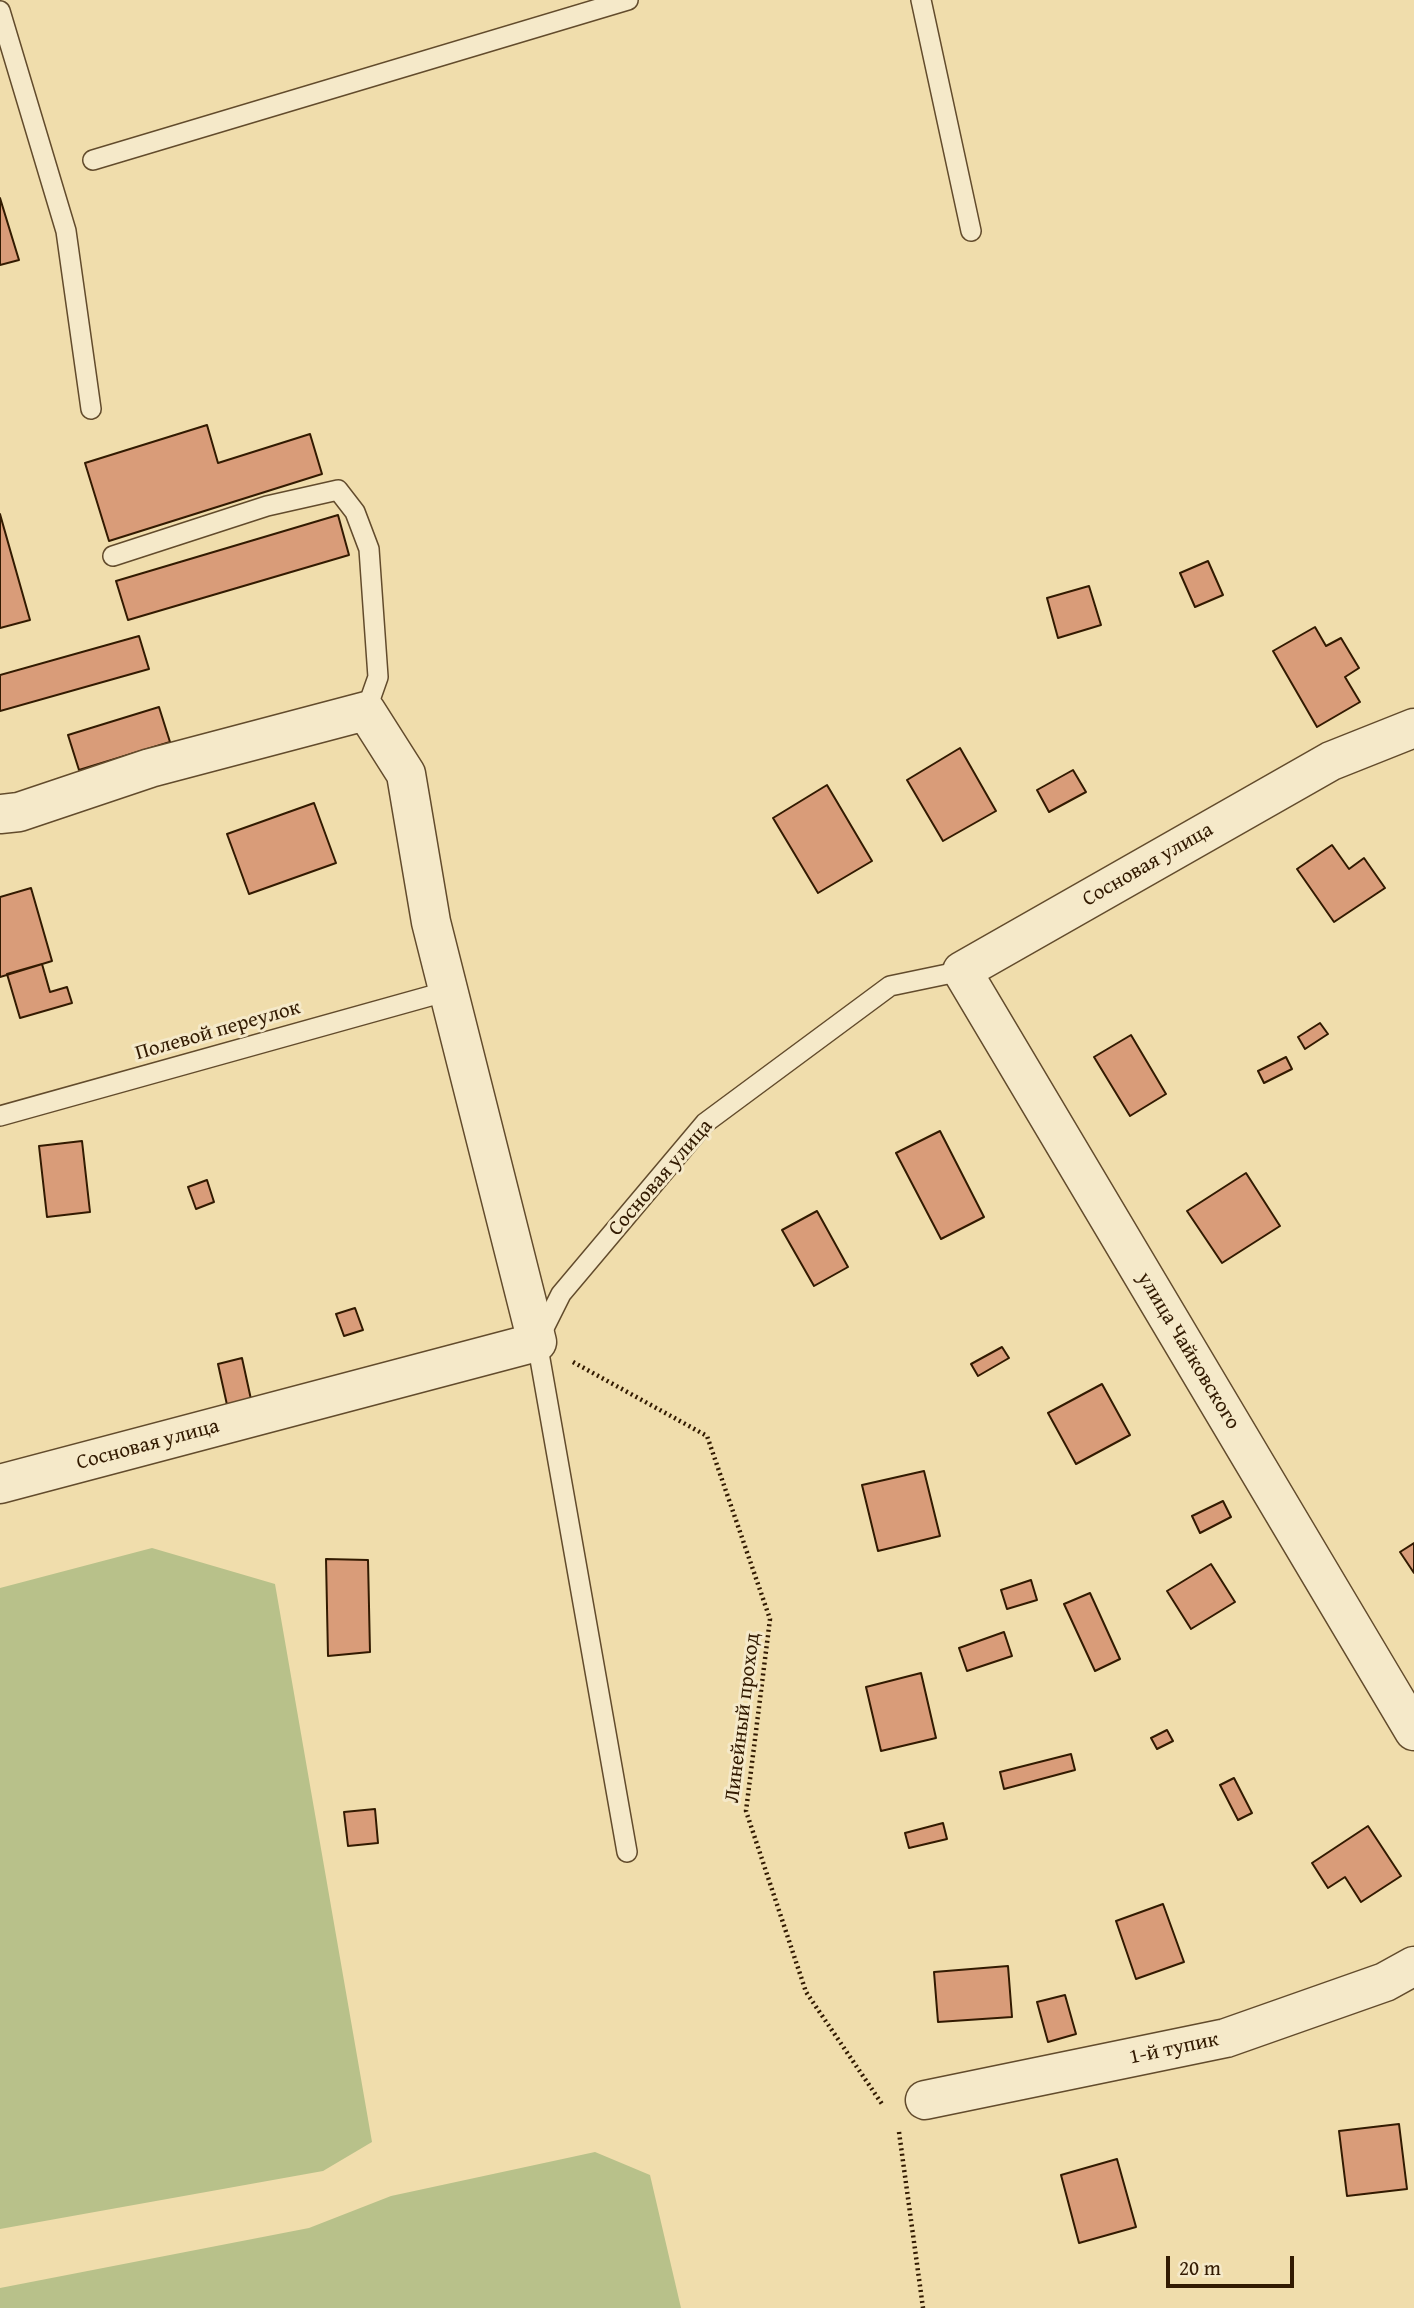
<!DOCTYPE html>
<html>
<head>
<meta charset="utf-8">
<style>
  body { margin:0 }
  #map { position:relative; width:1414px; height:2308px; overflow:hidden; background:#f0ddac; font-family:"Gentium Book Plus",serif }
  canvas { display:block }
  .scale { position:absolute; left:1166px; top:2256px; width:128px; height:32px; box-sizing:border-box; border:4px solid #321a01; border-top:0; padding-left:9px; font-size:21px; line-height:24px; white-space:nowrap; color:#321a01; -webkit-text-stroke:5px #f5e9c9; paint-order:stroke }
</style>
</head>
<body>
<div id="map">
<canvas width="1414" height="2308"></canvas>
<div class="scale">20 m</div>
</div>
<script>
const context = document.querySelector('canvas').getContext('2d');
context.lineJoin = 'round';
function fillPath(path, color) { context.fillStyle = color; context.fill(path, 'evenodd'); }
function trace(path, color, width, dash) { context.strokeStyle = color; context.lineWidth = width; context.lineCap = dash ? 'butt' : 'round'; context.setLineDash(dash || []); context.stroke(path); }
function label(font, color, halo, rows, align = 'center') {
  context.font = font + ' "Gentium Book Plus",serif'; context.lineWidth = 6; context.setLineDash([]); context.textBaseline = 'middle'; context.strokeStyle = halo; context.fillStyle = color; for (const [text, x, y, turn = 0] of rows) {
    context.save(); context.translate(x, y); context.rotate((+turn || 0) * Math.PI / 180); context.textAlign = isNaN(turn) ? turn : align; if (halo) context.strokeText(text, 0, 0); context.fillText(text, 0, 0); context.restore();
  }
}
fillPath(new Path2D(`
  M152 1548 275 1584 372 2142 323 2171 0 2229V1588Z
  M595 2152 650 2175 681 2308H0V2288L309 2228 391 2196Z`), '#b8c18a');
const building = new Path2D(`
  M0 198 19 260 0 265Z
  M207 425 218 463 310 434 322 474 109 541 85 463Z
  M0 514 30 620 0 628Z
  M338 515 349 555 128 620 116 581Z
  M1208 561 1223 595 1195 607 1180 573Z
  M1089 586 1101 625 1058 638 1047 598Z
  M1315 627 1326 646 1341 638 1359 668 1345 677 1360 702 1317 727 1273 651Z
  M139 636 149 669 0 711V675Z
  M159 707 170 742 79 770 68 735Z
  M960 748 996 811 943 841 907 780Z
  M1073 770 1086 792 1049 812 1037 790Z
  M827 785 872 861 818 893 773 818Z
  M314 803 336 863 249 894 227 834Z
  M1332 845 1349 869 1364 858 1385 888 1334 922 1297 869Z
  M31 888 52 961 0 977V897Z
  M42 964 50 992 67 987 72 1003 20 1018 7 974Z
  M1320 1023 1328 1034 1305 1049 1298 1037Z
  M1131 1035 1166 1094 1130 1116 1094 1057Z
  M1286 1057 1292 1069 1264 1083 1258 1071Z
  M940 1131 984 1217 941 1239 896 1153Z
  M82 1141 90 1212 47 1217 39 1146Z
  M1246 1173 1280 1226 1222 1263 1187 1211Z
  M207 1180 214 1202 196 1209 188 1187Z
  M817 1211 848 1267 814 1286 782 1230Z
  M355 1308 363 1330 344 1336 336 1314Z
  M1002 1347 1009 1358 978 1376 971 1364Z
  M242 1358 257 1427 233 1432 218 1364Z
  M1102 1384 1130 1435 1076 1464 1048 1413Z
  M924 1471 940 1536 878 1551 862 1485Z
  M1223 1501 1231 1517 1200 1533 1192 1516Z
  M1414 1543V1573L1400 1552Z
  M326 1559 368 1560 370 1652 328 1656Z
  M1211 1564 1235 1602 1191 1629 1167 1591Z
  M1031 1580 1037 1600 1007 1609 1001 1590Z
  M1090 1593 1120 1659 1095 1671 1064 1604Z
  M1004 1632 1012 1656 967 1671 959 1648Z
  M921 1673 936 1738 881 1751 866 1687Z
  M1167 1730 1173 1741 1157 1749 1151 1738Z
  M1071 1754 1075 1770 1004 1789 1000 1772Z
  M1234 1778 1252 1813 1238 1820 1220 1785Z
  M375 1809 378 1843 348 1846 344 1812Z
  M943 1823 947 1839 909 1848 905 1833Z
  M1368 1826 1401 1876 1361 1902 1345 1877 1328 1888 1312 1863Z
  M1163 1904 1184 1962 1136 1979 1116 1921Z
  M1008 1966 1012 2017 938 2022 934 1972Z
  M1065 1995 1076 2034 1048 2042 1037 2002Z
  M1399 2124 1407 2189 1347 2196 1339 2131Z
  M1117 2159 1136 2227 1079 2243 1061 2175Z`);
fillPath(building, '#d99c79');
trace(building, '#321a01', 2);
const service = new Path2D(`
  M921 0 971 231
  M0 11 66 231 91 409
  M93 160 628 0
  M113 556 267 506 338 490 355 512 369 549 378 677 366 711
  M0 1116 448 991
  M627 1852 537 1342 561 1294 705 1123 890 986 962 971`);
const minor = new Path2D(`
  M1414 728 1331 761 962 971 1414 1731
  M0 814 19 812 150 768 366 711 406 774 431 922 537 1342 0 1484
  M925 2100 1226 2038 1385 1982 1414 1966`);
trace(service, '#624b2c', 22);
trace(minor, '#624b2c', 41);
trace(new Path2D(`
  M573 1362 707 1436 770 1619 746 1811 806 1992 882 2104
  M899 2132 923 2308`), '#321a01', 4.5, [2, 3.5]);
trace(service, '#f5e9c9', 19);
trace(minor, '#f5e9c9', 38);
label('21px', '#321a01', '#f5e9c9', [
  ["Сосновая улица",1148,865,-30],
  ["Полевой переулок",218,1031,-16],
  ["Сосновая улица",661,1178,-49],
  ["улица Чайковского",1188,1351,59],
  ["Сосновая улица",148,1445,-15],
  ["Линейный проход",743,1718,-83],
  ["1-й тупик",1174,2049,-12]
]);
</script>
</body>
</html>
